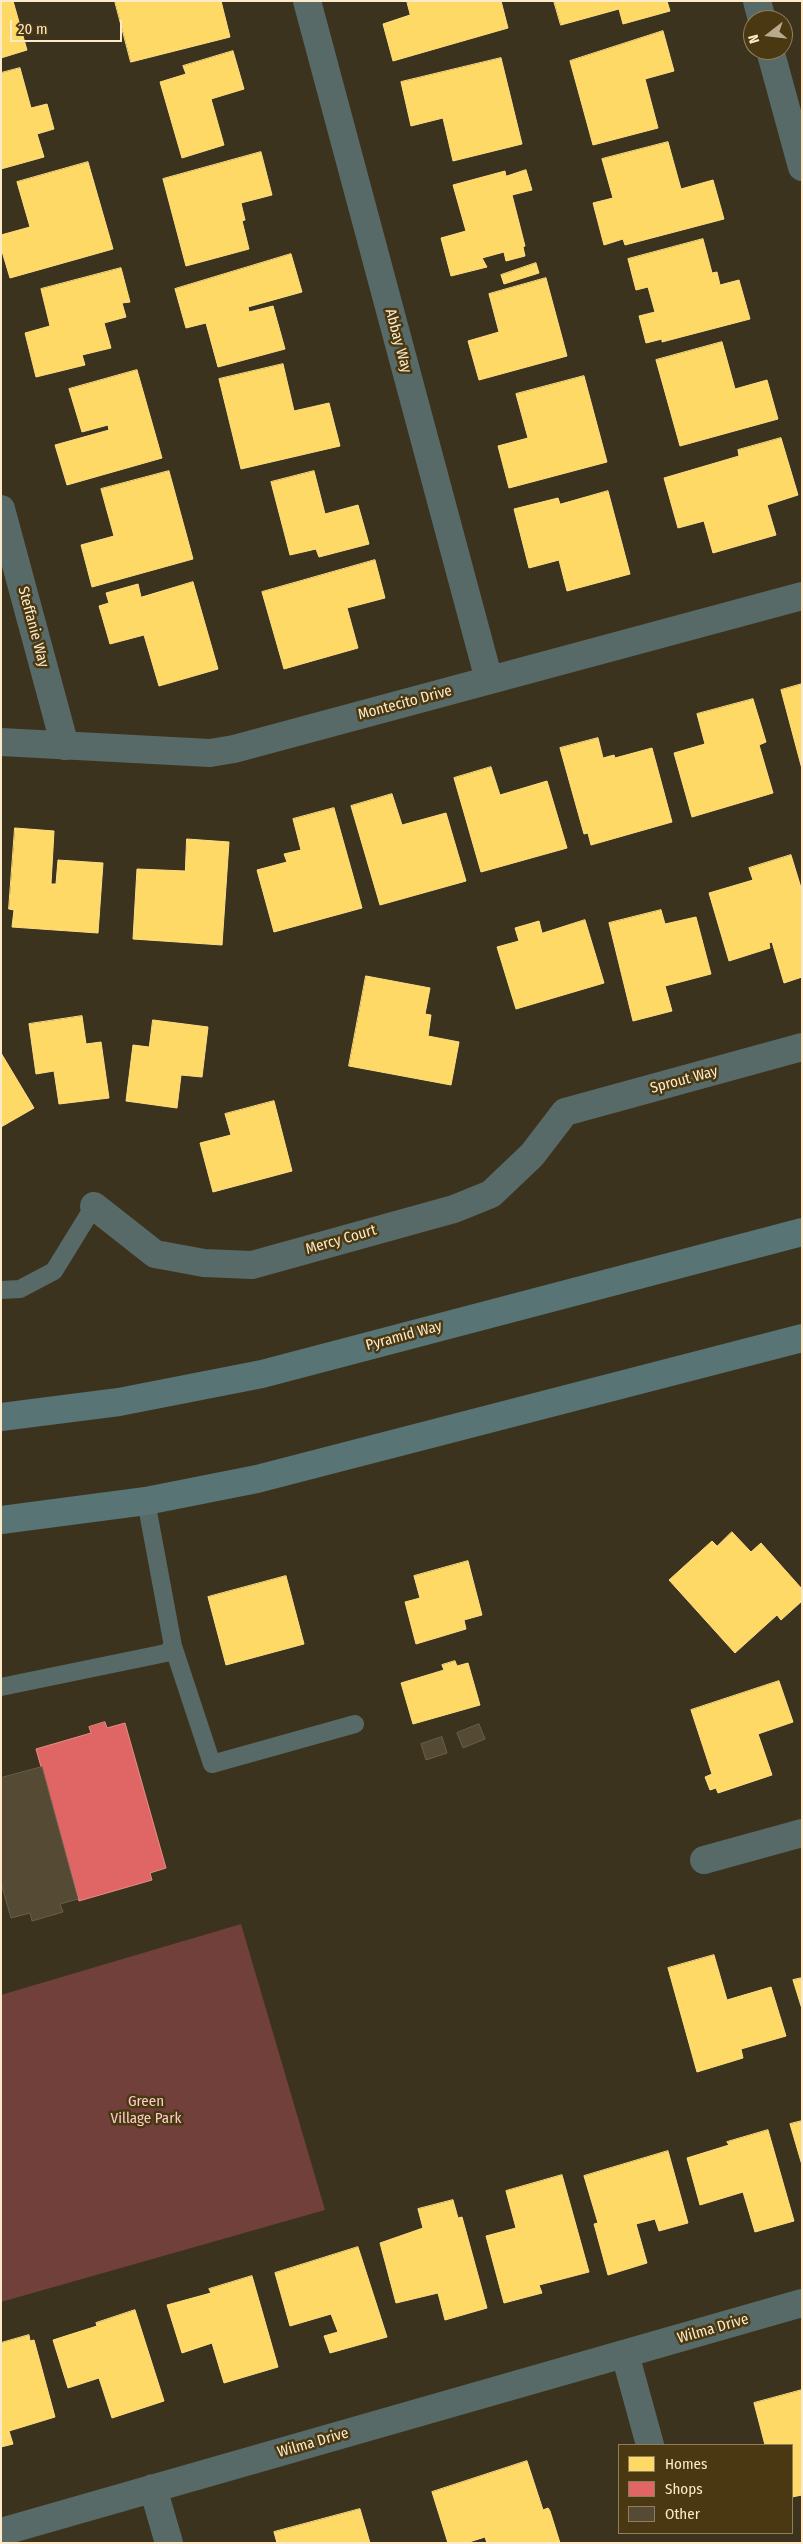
<!DOCTYPE html>
<html>
<head>
<meta charset="utf-8">
<style>
  body { margin:0 }
  #map { position:relative; width:803px; height:2544px; overflow:hidden; background:#3c331f; font-family:"Fira Sans Condensed",sans-serif }
  canvas { display:block }
  .frame { position:absolute; inset:0; border:2px solid #fceac8; pointer-events:none }
  .legend { position:absolute; left:618px; top:2444px; width:175px; height:90px; box-sizing:border-box; background:#493812; border:1px solid #917f5b; margin:0; padding:6px 9px; list-style:none; font-size:15px; color:#fceac8 }
  .legend li { display:flex; align-items:center; gap:10px; height:25px }
  .legend b { width:25px; border:1px solid #917f5b }
  .north { position:absolute; left:743px; top:10px; width:50px; height:50px; box-sizing:border-box; background:#493812; border:1px solid #917f5b; border-radius:50%; rotate:254deg; font-size:14px; font-weight:700; line-height:20px; text-align:center; color:#fceac8 }
  .north::after { content:''; display:block; margin:auto; width:18px; height:22px; background:#b9aa8d; clip-path:polygon(50% 0,100% 100%,50% 72%,0 100%) }
  .scale { position:absolute; left:10px; top:20px; width:112px; height:22px; box-sizing:border-box; border:2px solid #fceac8; border-top:0; padding-left:6px; font-size:15px; line-height:18px; white-space:nowrap; color:#fceac8; -webkit-text-stroke:4px #493812; paint-order:stroke }
</style>
</head>
<body>
<div id="map">
<canvas width="803" height="2544"></canvas>
<div class="frame"></div>
<ul class="legend">
<li><b style="height:14px;background:#ffd966"></b>Homes</li>
<li><b style="height:14px;background:#e06666"></b>Shops</li>
<li><b style="height:14px;background:#554a34"></b>Other</li>
</ul>
<div class="north">N</div>
<div class="scale">20 m</div>
</div>
<script>
const context = document.querySelector('canvas').getContext('2d');
context.lineJoin = 'round';
function fillPath(path, color) { context.fillStyle = color; context.fill(path, 'evenodd'); }
function trace(path, color, width, dash) { context.strokeStyle = color; context.lineWidth = width; context.lineCap = dash ? 'butt' : 'round'; context.setLineDash(dash || []); context.stroke(path); }
function label(font, color, halo, rows, align = 'center') {
  context.font = font + ' "Fira Sans Condensed",sans-serif'; context.lineWidth = 5; context.setLineDash([]); context.textBaseline = 'middle'; context.strokeStyle = halo; context.fillStyle = color; for (const [text, x, y, turn = 0] of rows) {
    context.save(); context.translate(x, y); context.rotate((+turn || 0) * Math.PI / 180); context.textAlign = isNaN(turn) ? turn : align; if (halo) context.strokeText(text, 0, 0); context.fillText(text, 0, 0); context.restore();
  }
}
fillPath(new Path2D(`
  M241 1924 325 2210 1 2302V1995Z`), '#71403b');
const homes = new Path2D(`
  M1 1H13L27 50 1 58Z
  M115 1H221L230 37 131 62Z
  M407 1H501L508 28 393 61 383 24 410 15Z
  M554 1H667L670 11 623 24 619 9 561 25Z
  M663 31 674 71 645 79 658 128 593 145 570 61Z
  M233 51 244 89 211 99 224 145 182 158 160 82 186 74 183 66Z
  M501 58 522 144 453 161 443 118 411 126 401 82Z
  M20 68 31 108 47 104 54 129 37 134 44 157 1 169V73Z
  M668 142 681 189 713 180 724 219 625 245 623 239 604 245 593 203 613 198 602 159Z
  M261 152 272 195 241 203 245 220 242 221 249 249 186 266 163 179Z
  M88 162 113 249 10 278 1 248V235L30 227 17 182Z
  M526 170 532 190 512 195 525 246 523 247 525 256 506 261 504 252 482 258 487 267 451 276 441 238 466 231 453 185 505 171 506 176Z
  M703 239 712 273 717 272 720 285 739 280 750 319 662 342V339L646 343 639 316 655 312 648 287 636 290 628 259Z
  M291 254 302 292 248 307 249 312 273 306 285 349 218 367 206 323 186 328 175 289Z
  M536 263 539 273 504 284 501 275Z
  M121 268 130 302 122 303 126 317 104 323 111 348 82 355 85 365 36 377 25 333 50 326 41 289Z
  M546 278 567 356 479 380 468 341 499 332 489 294Z
  M722 342 735 389 767 380 778 419 680 446 656 360Z
  M283 364 294 411 329 403 340 446 241 469 219 379Z
  M137 370 162 458 67 485 55 445 109 430 108 425 82 432 69 389Z
  M584 376 607 462 509 488 498 446 528 438 516 394Z
  M781 438 798 495 767 505 776 535 713 553 704 521 678 528 664 478 739 456 738 450Z
  M169 471 193 559 92 587 81 545 114 536 101 489Z
  M314 471 325 514 358 505 369 544 319 557 316 549 290 555 271 482Z
  M608 491 630 574 567 591 559 560 529 568 514 509 558 498 560 504Z
  M375 560 385 598 347 608 358 648 284 669 262 592Z
  M193 582 218 669 159 686 144 635 110 644 99 606 109 603 106 593 138 584 141 597Z
  M802 684V769L781 690Z
  M753 699 766 742 759 745 773 793 692 817 674 753 705 744 697 714Z
  M598 738 603 758 614 755 615 758 652 748 672 822 591 845 588 833 584 834 560 748Z
  M491 767 500 795 547 781 567 848 481 872 454 778Z
  M392 794 402 825 446 813 466 881 380 905 351 806Z
  M334 808 362 908 274 932 257 870 287 862 284 854 301 850 293 819Z
  M15 828 54 831 51 884H56L58 860 103 863 98 933 12 927 14 910 9 909Z
  M187 839 229 842 222 945 133 939 137 869 185 871Z
  M791 855 802 891V977L784 983 772 942 769 943 770 948 729 961 709 893 753 880 749 868Z
  M661 910 665 924 696 917 711 974 665 986 672 1011 633 1021 609 923Z
  M585 920 604 983 516 1009 497 947 519 941 515 928 539 921 542 933Z
  M366 976 430 988 425 1014 431 1015 428 1036 459 1042 451 1085 349 1066Z
  M82 1016 86 1044 101 1042 109 1098 59 1104 54 1071 36 1074 29 1024Z
  M153 1020 208 1027 202 1077 181 1075 177 1108 126 1101 133 1045 149 1047Z
  M1 1053 34 1108 1 1127Z
  M274 1101 292 1171 213 1192 200 1143 231 1135 225 1114Z
  M732 1532 751 1552 761 1543 802 1589V1601L781 1620 777 1615 735 1653 669 1580 712 1541 717 1546Z
  M468 1561 482 1615 464 1620 466 1629 416 1644 405 1602 420 1598 414 1576Z
  M286 1576 304 1644 226 1665 208 1597Z
  M455 1661 457 1666 468 1663 480 1705 413 1724 401 1683 444 1670 442 1665Z
  M779 1681 793 1722 758 1734 772 1775 718 1793 716 1788 710 1790 705 1777 712 1774 691 1710Z
  M714 1955 727 2000 771 1987 786 2036 741 2049 743 2058 697 2072 668 1968Z
  M802 1978V2009L793 1980Z
  M802 2121V2165L790 2124Z
  M768 2130 794 2221 755 2232 743 2192 700 2205 687 2158 729 2145 727 2142Z
  M668 2151 688 2223 659 2231 655 2219 636 2224 647 2263 608 2275 594 2224 598 2223 584 2176Z
  M562 2175 589 2272 539 2285 542 2293 504 2303 486 2236 516 2228 506 2191Z
  M453 2200 458 2218 462 2217 487 2308 445 2320 438 2293 396 2303 380 2243 423 2228 418 2209Z
  M358 2247 387 2337 330 2353 324 2336 338 2332 331 2314 290 2326 275 2273Z
  M252 2276 278 2367 224 2383 212 2343 182 2353 167 2305 211 2293 209 2289Z
  M135 2310 164 2401 112 2418 99 2378 68 2388 53 2340 97 2326 96 2323Z
  M29 2335 30 2341 34 2340 55 2417 9 2431 13 2444 1 2447V2343Z
  M802 2390V2495L792 2497V2445H765L754 2403Z
  M527 2461 543 2510 548 2508 550 2511 560 2543H487L485 2537 466 2543H448L432 2492Z
  M360 2509 370 2543H277L274 2532Z`);
fillPath(homes, '#ffd966');
trace(homes, '#fede83', 1);
const shops = new Path2D(`
  M105 1722 107 1728 125 1723 166 1868 150 1873 152 1880 79 1901 36 1749 91 1733 89 1727Z`);
fillPath(shops, '#e06666');
trace(shops, '#e88e83', 1);
const building = new Path2D(`
  M479 1724 485 1739 463 1748 457 1733Z
  M442 1737 447 1753 426 1760 421 1744Z
  M42 1767 78 1899 60 1904 63 1912 32 1921 30 1913 11 1918 1 1883V1778Z`);
fillPath(building, '#554a34');
trace(building, '#6a5f49', 1);
trace(new Path2D(`
  M1 1290 20 1289 54 1271 94 1206
  M173 1646 212 1764 355 1724
  M1 1687 166 1653 173 1646 146 1501`), '#586a67', 18);
trace(new Path2D(`
  M307 1 489 680
  M757 1 762 20
  M770 50 802 167
  M1 509 65 746
  M1 742 210 753 234 749 802 596
  M94 1206 155 1254 204 1263 252 1265 454 1209 491 1194 532 1155 565 1112 802 1047
  M704 1860 802 1833
  M625 2354 650 2445
  M153 2488 169 2543
  M1 2532 802 2303`), '#586a67', 28);
trace(new Path2D(`
  M1 1417 119 1402 262 1374 802 1232
  M1 1520 146 1501 257 1479 802 1338`), '#587474', 28);
label('15px', '#fceac8', '#493812', [
  ["Abbay Way",398,341,75],
  ["Steffanie Way",33,627,75],
  ["Montecito Drive",405,703,-15],
  ["Sprout Way",684,1080,-15],
  ["Mercy Court",341,1240,-16],
  ["Pyramid Way",404,1336,-15],
  ["Wilma Drive",713,2329,-16],
  ["Wilma Drive",313,2443,-16]
]);
label('15px', '#fbccc8', '#493812', [
  ["Green",146,2102],
  ["Village Park",146,2119]
]);
</script>
</body>
</html>
